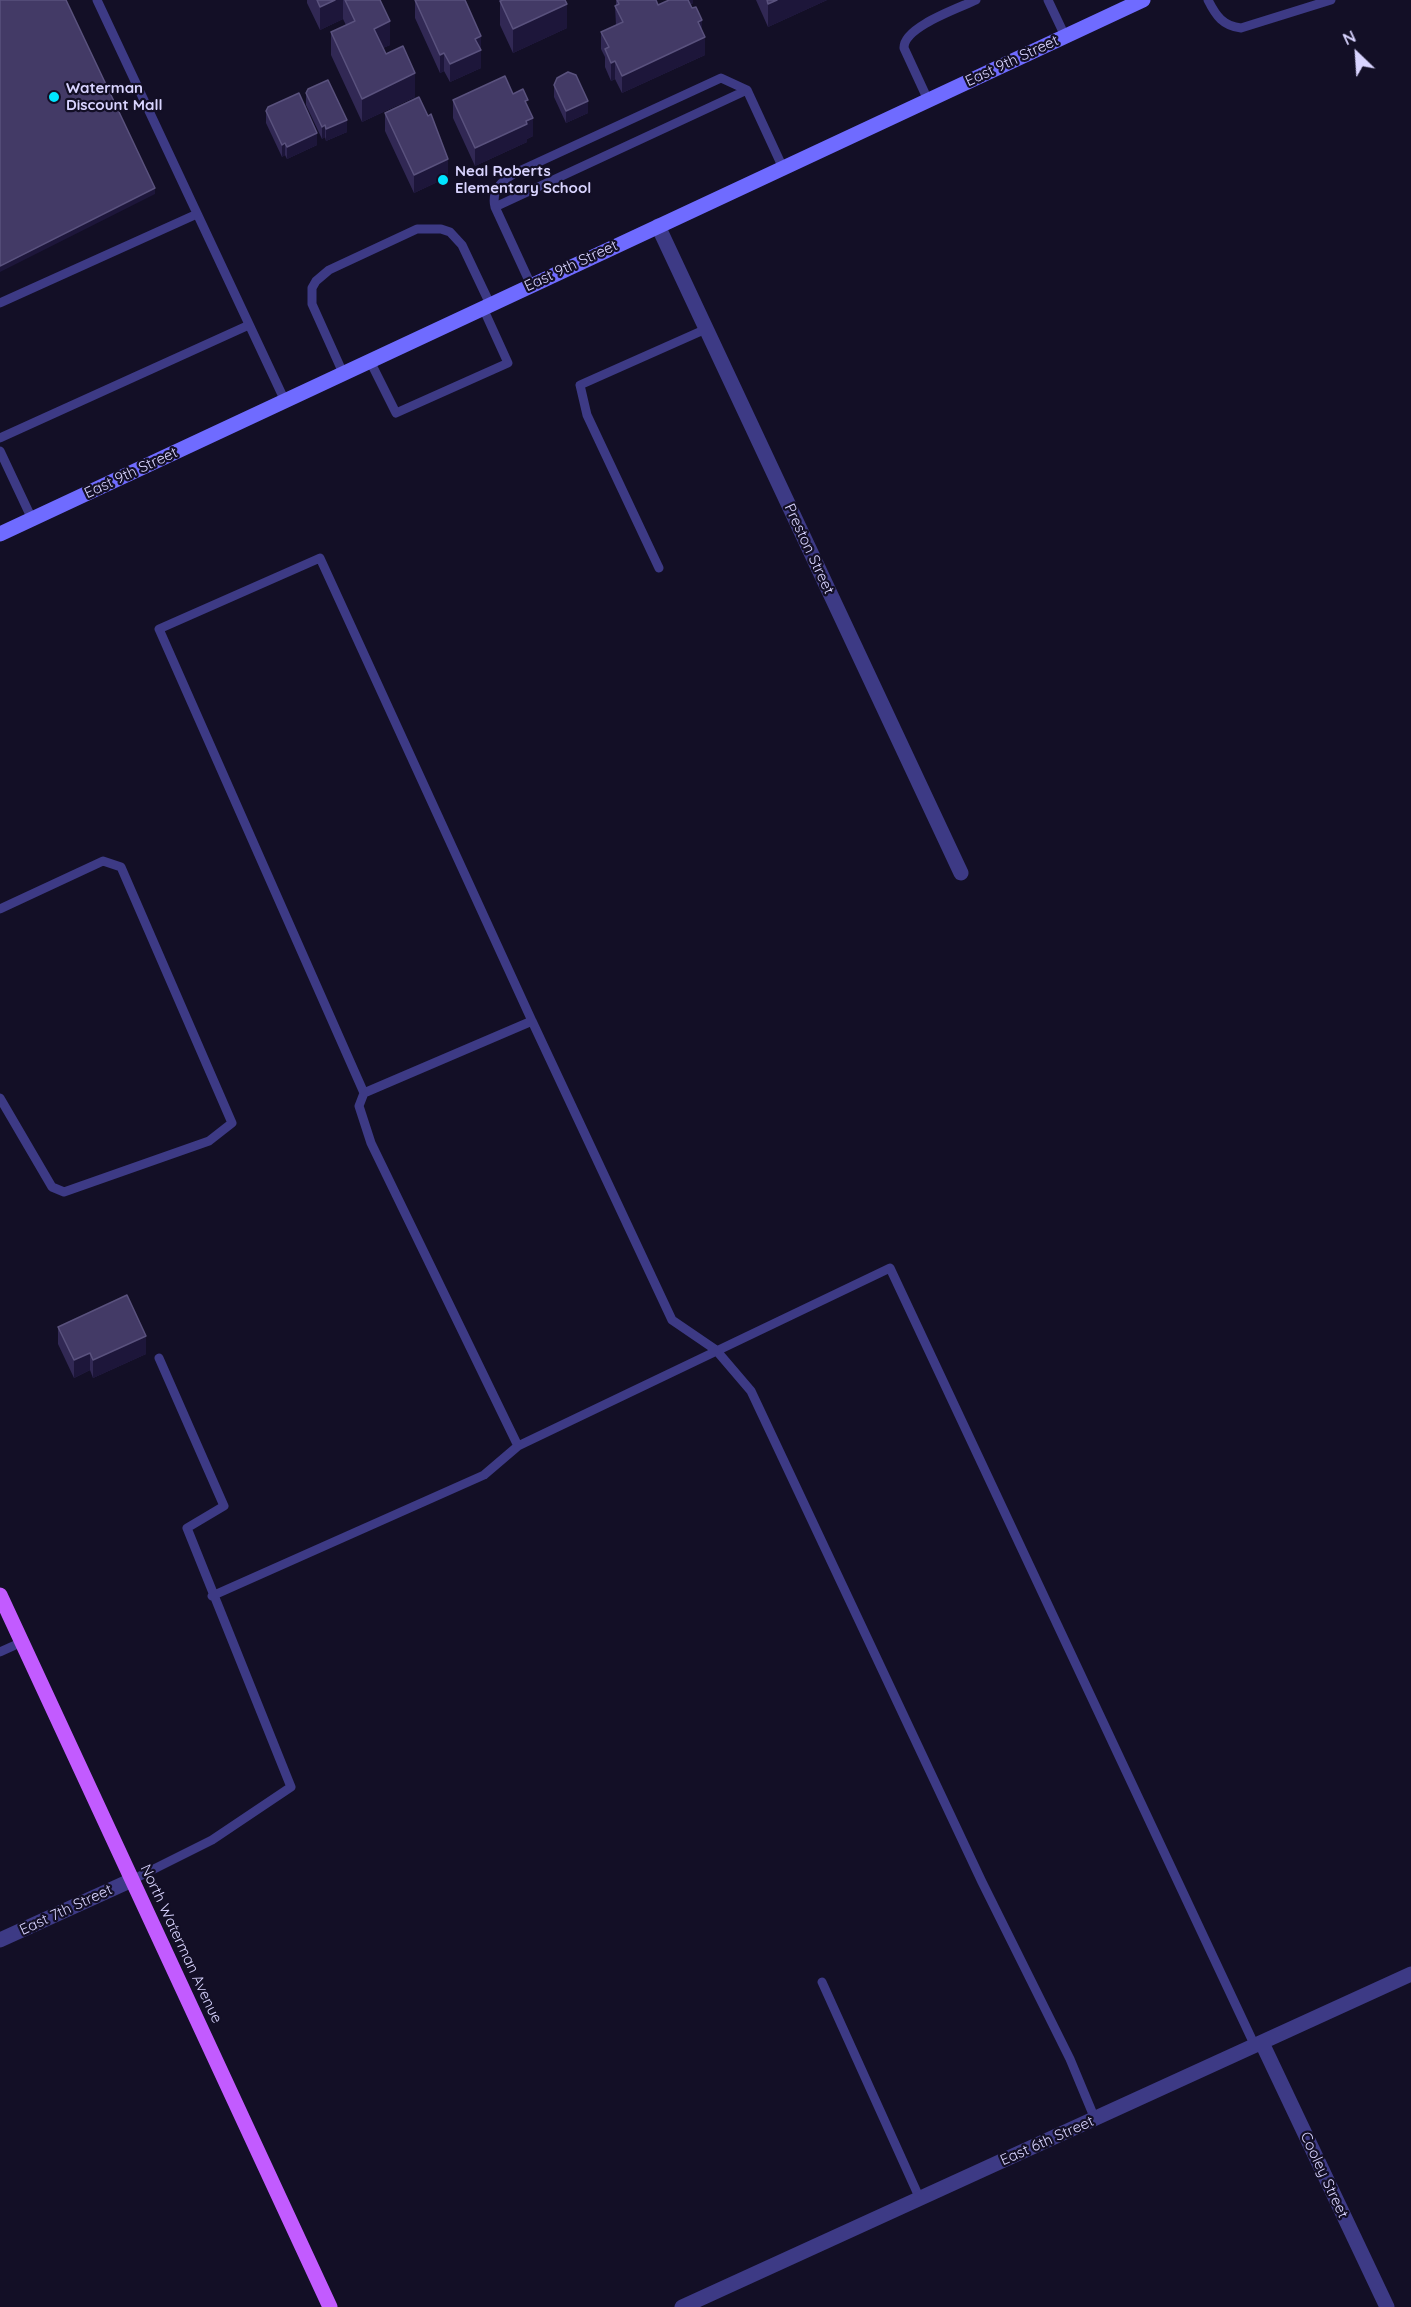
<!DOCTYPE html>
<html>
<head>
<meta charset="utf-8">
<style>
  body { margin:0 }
  #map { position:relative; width:1411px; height:2307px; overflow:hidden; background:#130f26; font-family:Quicksand,sans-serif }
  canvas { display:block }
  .north { position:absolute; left:1327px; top:24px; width:60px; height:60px; -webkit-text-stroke:4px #130f26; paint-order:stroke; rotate:335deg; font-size:16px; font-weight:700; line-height:24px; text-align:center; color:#d9d4ff }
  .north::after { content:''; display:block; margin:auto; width:21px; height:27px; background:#d9d4ff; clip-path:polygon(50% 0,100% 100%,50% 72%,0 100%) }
</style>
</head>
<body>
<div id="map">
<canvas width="1411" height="2307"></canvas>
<div class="north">N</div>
</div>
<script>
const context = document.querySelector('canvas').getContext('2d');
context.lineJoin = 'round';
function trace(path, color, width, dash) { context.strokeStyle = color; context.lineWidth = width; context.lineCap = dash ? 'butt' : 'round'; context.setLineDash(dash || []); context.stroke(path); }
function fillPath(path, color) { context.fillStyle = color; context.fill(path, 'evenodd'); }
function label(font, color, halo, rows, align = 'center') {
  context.font = font + ' Quicksand,sans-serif'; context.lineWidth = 4.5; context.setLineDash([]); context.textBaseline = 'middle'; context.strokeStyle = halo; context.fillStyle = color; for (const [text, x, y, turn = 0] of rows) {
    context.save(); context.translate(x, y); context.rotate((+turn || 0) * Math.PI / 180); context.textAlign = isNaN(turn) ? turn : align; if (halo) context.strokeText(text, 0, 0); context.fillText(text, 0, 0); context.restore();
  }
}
trace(new Path2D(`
  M97 0 285 401
  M1048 0 1065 36
  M1208 0C1216 16 1223 26 1241 28L1331 0
  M928 100 904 48C903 27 959 8 976 0
  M495 207C491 191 501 181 515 173L721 78 747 90
  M531 285 495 207 747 90 783 168
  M0 303 197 214
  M370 361 396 413 508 363 483 308
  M343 373 312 304V288L316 281 329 270 417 229H441L450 232 462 245 490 304
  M0 438 249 325
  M0 451 32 519
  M659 568 587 415 580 385 706 329
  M0 909 103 861 121 867 232 1123 209 1141 64 1192 52 1187 0 1098
  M364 1093 159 629 320 558 532 1021
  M518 1446 371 1143 359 1106 364 1093 532 1021 672 1320 716 1350 751 1391 982 1882 1070 2059 1095 2119
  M212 1596 484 1475 518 1446 890 1268 1255 2046
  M0 1652 22 1642
  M132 1880 212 1840 291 1787 187 1528 224 1506 159 1358
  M822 1982 920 2199`), '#3d3a85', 9);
trace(new Path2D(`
  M658 226 961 873
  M0 1940 132 1880
  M1262 2043 1387 2307
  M682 2307 1411 1974`), '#3d3a85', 15);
trace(new Path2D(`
  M0 534 1143 0`), '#6f6bff', 15);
trace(new Path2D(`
  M0 1595 330 2307`), '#c25bff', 15);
fillPath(new Path2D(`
  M307 0H380L390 45 383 48 386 54 415 97 362 122 331 55V32L346 25 343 19 320 30 307 3Z
  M415 0 481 54V68L450 82 444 71 440 73 415 18Z
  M616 0H656L658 5 693 0V3L690 5 702 31 705 55 622 93 615 79 611 81 605 67V57L601 49V32L616 25 615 6 616 5Z
  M756 0H827L768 27Z
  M500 1 567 28 513 53 500 25Z
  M554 85 588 113 566 123 554 97Z
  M306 93 347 132 326 141 325 137 322 139 306 105Z
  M513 94 528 108 533 136 527 139V142L475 166 453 118V100Z
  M266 111 317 145 287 159 285 155 282 157 266 123Z
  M385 113 448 177 414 193 385 131Z
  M58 1327 146 1354 93 1378 90 1370 74 1378 58 1344Z`), '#312854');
fillPath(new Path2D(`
  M335 0H343V19L320 30V7Z
  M687 0H693V3L681 9Z
  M777 0H827L768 27V4Z
  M567 4V28L513 53V29Z
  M702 20V38L705 37V55L622 93V76Z
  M390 21V45L374 52V29Z
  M481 36V68L450 82V64L475 39Z
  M444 53V71L440 73V55Z
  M615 61V79L611 81V63Z
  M415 73V97L362 122V99Z
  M588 101V113L566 123V111Z
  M533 118V136L527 139V142L475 166V148Z
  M347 120V132L326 141V129Z
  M325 125V137L322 139V127Z
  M317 133V145L287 159V147Z
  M285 143V155L282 157V145Z
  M448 159V177L414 193V175Z
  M155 188V194L0 272V266Z
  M146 1336V1354L93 1378V1360Z
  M90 1353V1370L74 1378V1360Z`), '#1d163a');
const building = new Path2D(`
  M0 0H66L155 188 0 266Z
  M317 0H335L320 7Z
  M345 0H380L390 21 374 29 386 54 403 46 415 73 362 99 331 32 355 21Z
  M415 0H465L481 36 475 39 481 50 450 64 444 53 440 55Z
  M503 0H565L567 4 513 29 500 1Z
  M617 0H656L658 5 669 0H688L692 8 696 7 702 20 698 22 705 37 622 76 615 61 611 63 605 49 609 47 601 32 623 22 615 6 619 4Z
  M767 0H777L768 4Z
  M568 72 576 75 588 101 566 111 554 85 557 78Z
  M505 76 513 94 523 89 528 100 525 101 533 118 526 121 527 124 475 148 453 100Z
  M328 80 347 120 326 129 325 125 322 127 306 93 308 89Z
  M299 93 317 133 287 147 285 143 282 145 266 111 268 107Z
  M419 97 428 116 431 114 448 159 414 175 385 113Z
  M127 1295 146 1336 93 1360 90 1353 74 1360 58 1327Z`);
fillPath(building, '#433a66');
trace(building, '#5a527e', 1.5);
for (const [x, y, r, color] of [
  [54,97,6,"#00e5ff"],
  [443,180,6,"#00e5ff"]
]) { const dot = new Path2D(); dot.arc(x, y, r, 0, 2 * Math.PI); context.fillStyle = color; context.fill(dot); trace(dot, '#130f26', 2); }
label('15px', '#d9d4ff', '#130f26', [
  ["East 9th Street",1012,61,-25],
  ["East 9th Street",571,266,-25],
  ["East 9th Street",131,473,-25],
  ["Preston Street",809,549,65],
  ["East 7th Street",66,1910,-25],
  ["North Waterman Avenue",181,1944,65],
  ["East 6th Street",1047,2141,-24],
  ["Cooley Street",1324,2175,65]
]);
label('bold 15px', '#d9d4ff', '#130f26', [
  ["Waterman",66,88],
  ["Discount Mall",66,105],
  ["Neal Roberts",455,171],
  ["Elementary School",455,188]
], 'left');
</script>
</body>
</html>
